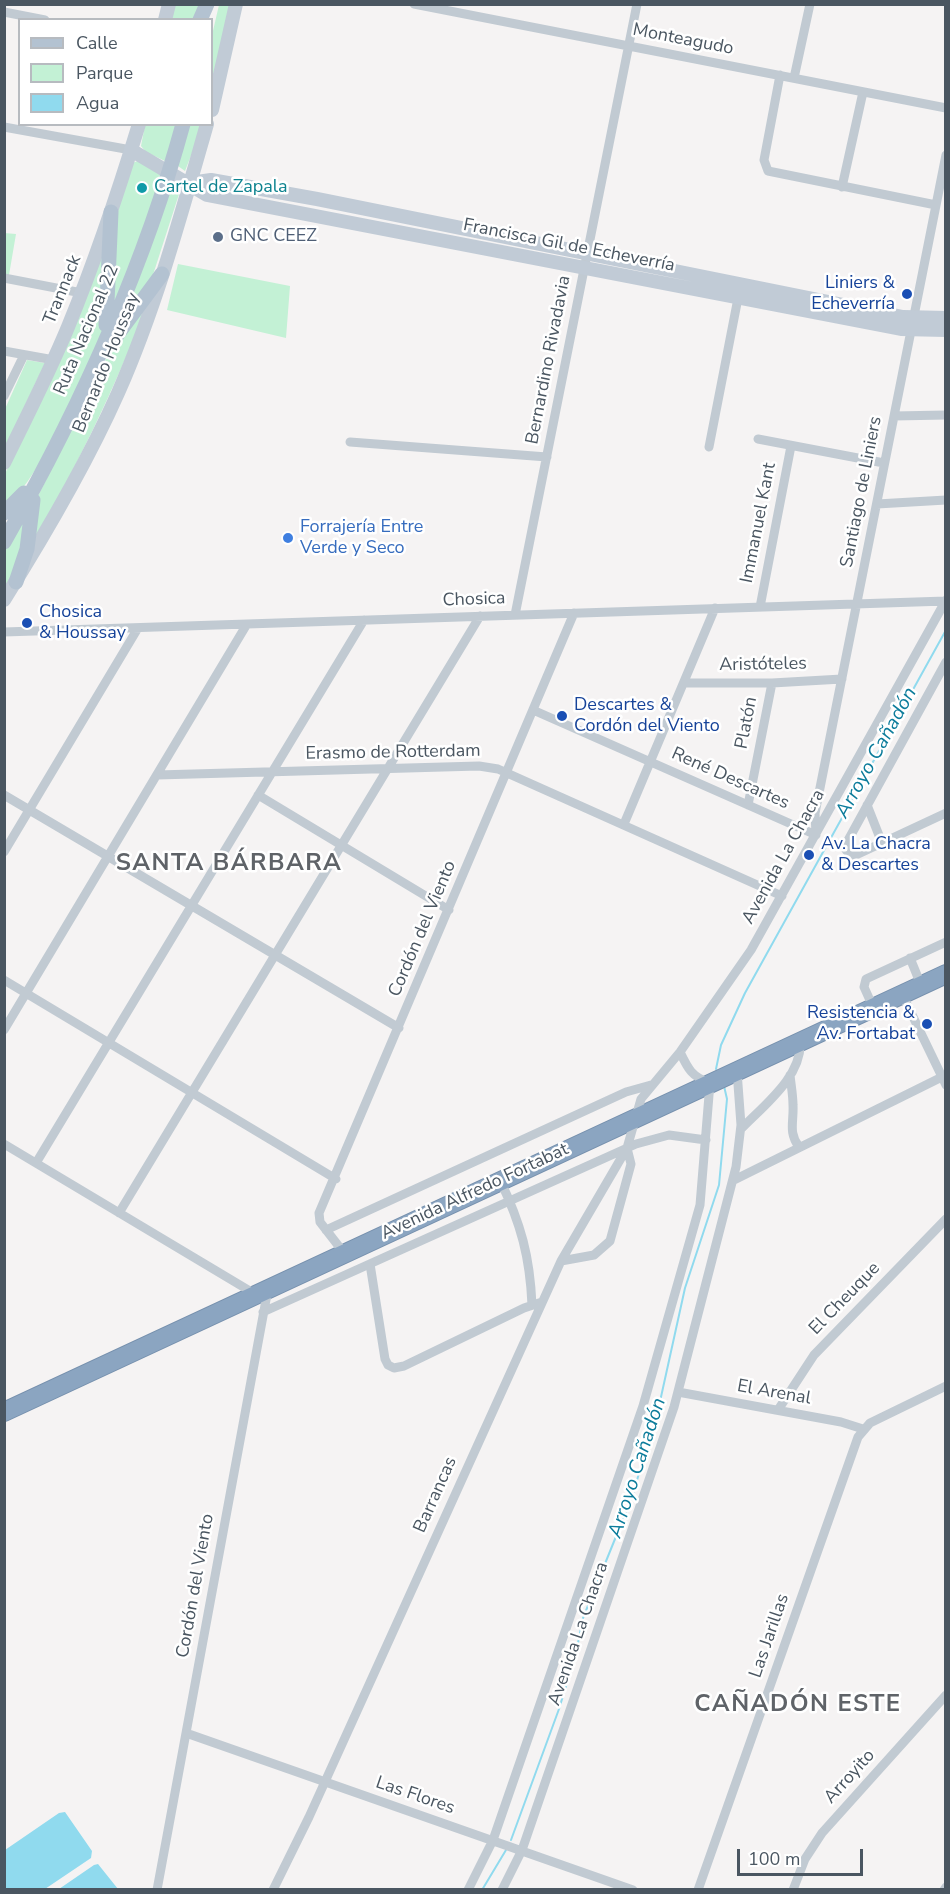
<!DOCTYPE html>
<html>
<head>
<meta charset="utf-8">
<style>
  body { margin:0 }
  #map { position:relative; width:950px; height:1894px; overflow:hidden; background:#f5f3f3; font-family:"Nunito Sans",sans-serif }
  canvas { display:block }
  .frame { position:absolute; inset:0; border:6px solid #4a5661; pointer-events:none }
  .legend { position:absolute; left:18px; top:18px; width:195px; height:108px; box-sizing:border-box; background:#fff; border:2px solid #b7bbc0; margin:0; padding:8px 10px; list-style:none; font-size:18px; color:#4a5661 }
  .legend li { display:flex; align-items:center; gap:12px; height:30px }
  .legend b { width:30px; border:2px solid #b7bbc0 }
  .scale { position:absolute; left:737px; top:1849px; width:126px; height:27px; box-sizing:border-box; border:3px solid #4a5661; border-top:0; padding-left:8px; font-size:18px; line-height:21px; white-space:nowrap; color:#4a5661; -webkit-text-stroke:4px #fff; paint-order:stroke }
</style>
</head>
<body>
<div id="map">
<canvas width="950" height="1894"></canvas>
<div class="frame"></div>
<ul class="legend">
<li><b style="height:8px;background:#b3c2d1"></b>Calle</li>
<li><b style="height:16px;background:#c3f1d5"></b>Parque</li>
<li><b style="height:16px;background:#90daee"></b>Agua</li>
</ul>
<div class="scale">100 m</div>
</div>
<script>
const context = document.querySelector('canvas').getContext('2d');
context.lineJoin = 'round';
function fillPath(path, color) { context.fillStyle = color; context.fill(path, 'evenodd'); }
function trace(path, color, width, dash) { context.strokeStyle = color; context.lineWidth = width; context.lineCap = dash ? 'butt' : 'round'; context.setLineDash(dash || []); context.stroke(path); }
function label(font, color, halo, rows, align = 'center') {
  context.font = font + ' "Nunito Sans",sans-serif'; context.lineWidth = 5; context.setLineDash([]); context.textBaseline = 'middle'; context.strokeStyle = halo; context.fillStyle = color; for (const [text, x, y, turn = 0] of rows) {
    context.save(); context.translate(x, y); context.rotate((+turn || 0) * Math.PI / 180); context.textAlign = isNaN(turn) ? turn : align; if (halo) context.strokeText(text, 0, 0); context.fillText(text, 0, 0); context.restore();
  }
}
fillPath(new Path2D(`
  M173 5H203L196 19 170 20Z
  M219 5H232L212 94V35Z
  M145 125H178L165 161 146 152 141 146Z
  M188 125H203L185 171 178 166Z
  M138 161 159 172 162 177 111 317 113 224 132 163Z
  M172 181 180 186V191L151 281 114 333Z
  M4 233 16 234 9 275H5Z
  M105 242 102 331 99 342C71 399 49 463 5 509V474Z
  M178 264 290 286 286 338 167 310Z
  M148 303C115 389 75 469 30 550L38 496 108 355Z
  M27 360 45 363 5 448V409Z
  M29 505 25 546 5 592V549Z`), '#c3f1d5');
fillPath(new Path2D(`
  M65 1812 92 1851 91 1858 45 1889H5V1850L59 1813Z
  M98 1864 118 1889H59L94 1865Z`), '#90daee');
trace(new Path2D(`
  M716 1069 721 1045 745 993 946 630
  M511 1840 559 1709 576 1653 583 1618 632 1497 659 1406 685 1288 719 1185 727 1099 724 1086
  M482 1890 506 1850`), '#90daee', 2);
const highway = new Path2D(`
  M4 1412 946 974`);
trace(highway, '#7690ad', 20);
trace(new Path2D(`
  M414 4 946 108
  M4 12 45 20
  M780 75 764 160 768 171 936 205
  M794 78 810 4
  M4 127 131 150
  M842 187 863 92
  M4 278 82 293
  M4 351 54 360
  M4 396 24 355
  M894 416 946 415
  M758 439 884 463
  M350 442 547 457
  M709 447 739 293
  M877 504 946 500
  M760 607 791 446
  M515 615 637 4
  M4 632 946 601
  M946 662 846 844V850L850 855H856L946 813
  M684 683H772L842 679
  M533 710 816 835
  M157 775 479 766 498 769 782 896
  M4 795 399 1028
  M258 795 449 910
  M748 805 772 683
  M867 805 882 843
  M624 824 715 608
  M816 835 815 813 946 155
  M4 852 138 628
  M910 958 921 985
  M4 980 336 1179
  M902 994 946 1085
  M873 1007 864 987 866 979 946 942
  M4 1030 247 624
  M790 1075C791 1085 793 1095 793 1105 794 1122 788 1132 799 1147
  M741 1129C763 1106 803 1076 800 1041
  M4 1144 255 1294
  M36 1163 364 620
  M500 1180C521 1224 530 1257 532 1305
  M734 1180 946 1075
  M119 1213 480 616
  M326 1230 626 1092 651 1085
  M344 1253 320 1222 319 1213 574 613
  M561 1261 594 1255 610 1241 631 1164 627 1148
  M370 1264 385 1359 388 1365 394 1368 404 1366 524 1308 542 1302
  M263 1312 636 1144 669 1135 706 1140
  M678 1392 841 1422 863 1429
  M778 1410 814 1355 946 1219
  M186 1733 633 1890
  M157 1890 268 1289
  M273 1890 309 1817 561 1261 627 1148 641 1099 680 1052 751 950 946 600
  M468 1890 493 1840 643 1406 700 1205 710 1083C692 1077 688 1069 680 1052
  M502 1890 522 1850 674 1407 736 1167 741 1125 737 1071
  M698 1890 858 1437 870 1423 946 1386
  M793 1890 805 1859 822 1833 946 1695
  M944 1890 946 1887`), '#c1cad2', 9);
trace(new Path2D(`
  M165 20 169 4
  M212 110 236 4
  M131 150 207 195 901 329 946 330
  M190 183 211 180 317 199 903 317 946 318
  M4 463C26 418 49 373 68 327 95 261 118 193 139 124
  M4 600C46 533 86 465 118 393 156 307 181 215 207 124`), '#c1cbd6', 14);
trace(new Path2D(`
  M200 20 207 4
  M106 325 111 212
  M111 343 162 274
  M4 513 24 493
  M4 542C79 410 143 271 183 124
  M16 582 27 549 33 500`), '#b3c2d1', 15);
trace(highway, '#8ba5c1', 18);
for (const [x, y, r, color] of [
  [142,188,6,"#0f9aa8"],
  [218,237,6,"#5c6f8a"],
  [907,294,6,"#1a4fb4"],
  [288,538,6,"#3f7fe0"],
  [27,623,6,"#1a4fb4"],
  [562,716,6,"#1a4fb4"],
  [809,855,6,"#1a4fb4"],
  [927,1024,6,"#1a4fb4"]
]) { const dot = new Path2D(); dot.arc(x, y, r, 0, 2 * Math.PI); context.fillStyle = color; context.fill(dot); trace(dot, '#fff', 2); }
label('18px', '#4a5661', '#fff', [
  ["Monteagudo",683,40,11],
  ["Francisca Gil de Echeverría",569,246,11],
  ["Trannack",63,290,-68],
  ["Ruta Nacional 22",87,330,-67],
  ["Bernardino Rivadavia",549,360,-79],
  ["Bernardo Houssay",107,363,-68],
  ["Santiago de Liniers",862,492,-79],
  ["Immanuel Kant",759,523,-79],
  ["Chosica",474,600,-2],
  ["Aristóteles",763,665,-1],
  ["Platón",747,723,-79],
  ["Erasmo de Rotterdam",393,753,-1],
  ["René Descartes",730,779,24],
  ["Avenida La Chacra",784,857,-61],
  ["Cordón del Viento",423,929,-67],
  ["Avenida Alfredo Fortabat",475,1192,-25],
  ["El Cheuque",845,1299,-46],
  ["El Arenal",774,1393,10],
  ["Barrancas",436,1495,-66],
  ["Cordón del Viento",196,1586,-80],
  ["Avenida La Chacra",579,1634,-71],
  ["Las Jarillas",770,1636,-71],
  ["Arroyito",850,1777,-48],
  ["Las Flores",415,1796,19]
]);
label('18px', '#0d838f', '#fff', [
  ["Cartel de Zapala",154,188]
], 'left');
label('18px', '#4e5e75', '#fff', [
  ["GNC CEEZ",230,237]
], 'left');
label('18px', '#164399', '#fff', [
  ["Liniers &",895,284,"right"],
  ["Echeverría",895,305,"right"],
  ["Chosica",39,613],
  ["& Houssay",39,634],
  ["Descartes &",574,706],
  ["Cordón del Viento",574,727],
  ["Av. La Chacra",821,845],
  ["& Descartes",821,866],
  ["Resistencia &",915,1014,"right"],
  ["Av. Fortabat",915,1035,"right"]
], 'left');
label('18px', '#366cbe', '#fff', [
  ["Forrajería Entre",300,528],
  ["Verde y Seco",300,549]
], 'left');
label('italic 20px', '#0c7c9b', '#fff', [
  ["Arroyo Cañadón",877,753,-61],
  ["Arroyo Cañadón",638,1468,-72]
]);
context.letterSpacing = '1.5px';
label('bold 24px', '#5f6368', '#fff', [
  ["SANTA BÁRBARA",229,864],
  ["CAÑADÓN ESTE",798,1705]
]);
context.letterSpacing = '0px';
</script>
</body>
</html>
